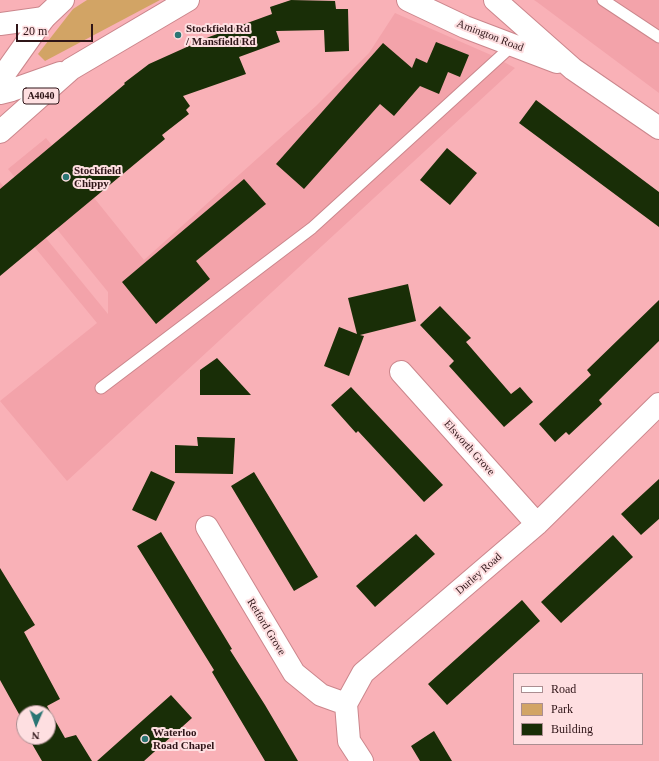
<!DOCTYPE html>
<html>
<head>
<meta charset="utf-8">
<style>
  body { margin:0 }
  #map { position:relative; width:659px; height:761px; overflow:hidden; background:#f9b1b7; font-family:"Times New Roman",serif }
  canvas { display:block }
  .legend { position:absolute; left:513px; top:673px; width:130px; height:72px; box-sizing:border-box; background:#fedfe1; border:1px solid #ab8e91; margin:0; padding:5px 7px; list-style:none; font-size:12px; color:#2f1518 }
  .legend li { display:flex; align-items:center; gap:8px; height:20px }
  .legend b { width:20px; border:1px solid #ab8e91 }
  .north { position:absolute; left:16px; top:705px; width:40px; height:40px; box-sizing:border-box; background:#fedfe1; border:1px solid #ab8e91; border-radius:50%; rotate:182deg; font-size:11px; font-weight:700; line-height:16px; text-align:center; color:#2f1518 }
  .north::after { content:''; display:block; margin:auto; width:14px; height:18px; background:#2b7574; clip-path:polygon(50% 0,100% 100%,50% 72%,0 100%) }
  .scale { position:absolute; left:16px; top:24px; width:77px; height:18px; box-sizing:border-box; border:2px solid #2f1518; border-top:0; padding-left:5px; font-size:12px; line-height:14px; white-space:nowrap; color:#2f1518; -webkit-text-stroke:3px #fedfe1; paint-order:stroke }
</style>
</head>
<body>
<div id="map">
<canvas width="659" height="761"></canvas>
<ul class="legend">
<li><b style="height:5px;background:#fff"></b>Road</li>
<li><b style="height:11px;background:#d2a465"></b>Park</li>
<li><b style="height:11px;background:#192e07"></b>Building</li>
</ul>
<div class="north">N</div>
<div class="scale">20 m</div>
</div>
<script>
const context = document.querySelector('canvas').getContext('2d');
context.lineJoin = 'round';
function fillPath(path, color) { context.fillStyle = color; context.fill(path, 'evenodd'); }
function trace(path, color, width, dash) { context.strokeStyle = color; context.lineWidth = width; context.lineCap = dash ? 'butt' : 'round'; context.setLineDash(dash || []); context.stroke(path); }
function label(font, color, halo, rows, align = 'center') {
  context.font = font + ' "Times New Roman",serif'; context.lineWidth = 4; context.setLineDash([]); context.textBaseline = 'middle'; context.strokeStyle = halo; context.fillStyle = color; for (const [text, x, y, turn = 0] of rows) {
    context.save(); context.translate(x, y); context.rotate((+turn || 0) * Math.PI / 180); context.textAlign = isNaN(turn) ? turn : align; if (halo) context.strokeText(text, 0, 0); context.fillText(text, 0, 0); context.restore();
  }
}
fillPath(new Path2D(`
  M534 0H659V93L537 2Z
  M395 13 491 55 515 68 67 481 0 401 97 323 0 205V182L108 314V292L8 169 46 138 144 260 316 106 369 53Z`), '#f3a3aa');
fillPath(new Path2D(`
  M87 0H160L45 61 38 54 73 9Z`), '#d2a465');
fillPath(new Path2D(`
  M291 0 335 1 336 9H348L349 51 325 52 324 30 276 31 280 42 239 57 246 74 183 96 190 106 186 110 189 114 162 135 165 139 0 276V189L125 84 124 83 149 64 209 37 272 14 270 7Z
  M436 42 469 55 460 77 448 72 439 94 420 86 394 116 380 104 304 189 276 164 383 43 412 68 416 58 427 63Z
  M536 100 659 192V227L519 123Z
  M447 148 477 173 450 205 420 180Z
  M244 179 266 204 196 261 210 279 156 324 122 282Z
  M408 284 416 321 360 335 364 336 349 376 324 366 339 327 357 334 348 298Z
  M659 300V341L599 400 602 404 569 435 566 432 555 442 539 424 591 375 587 370Z
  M440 306 471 338 466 342 511 394 520 387 533 402 504 427 449 366 454 361 420 325Z
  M217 358 230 372 251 395H200V370Z
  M351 387 443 485 424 502 358 431 356 433 331 405Z
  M197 437 235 438 233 474 175 473V445L198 446Z
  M151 471 175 482 156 521 132 510Z
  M254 472 318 577 294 591 231 486Z
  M659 479V519L641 535 621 514Z
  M161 532 232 649 230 650 265 705 298 761H265L212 672 214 670 137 546Z
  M416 534 435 554 375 607 356 586Z
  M613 535 633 557 561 623 541 602Z
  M0 568 35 625 24 632 60 699 47 706 65 738 76 735 92 761H42L28 737H48V713H24V723L0 680Z
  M522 600 540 621 447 705 428 684Z
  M171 695 192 718 144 761H97Z
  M434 731 452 761H420L411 746Z`), '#192e07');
const service = new Path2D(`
  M603 0 659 37
  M101 388 312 228 513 45`);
const minor = new Path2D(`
  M0 24 44 18
  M401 372 537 524
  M207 527 294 673 321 695 346 704
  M362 761 349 741 346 704 363 673 537 524 659 404`);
const tertiary = new Path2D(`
  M408 0 465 27 557 62
  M495 0 573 69 659 128`);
const primary = new Path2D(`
  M0 80 44 18 63 0
  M0 93 12 90 60 73
  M0 132 71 69 188 0`);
trace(service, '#cb868c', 13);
trace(minor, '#cb868c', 24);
trace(tertiary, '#cb868c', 24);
trace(primary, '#cb868c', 24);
trace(service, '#fff', 11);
trace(minor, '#fff', 22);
trace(tertiary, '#fff', 22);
trace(primary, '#fff', 22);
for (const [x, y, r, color] of [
  [178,35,4,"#2b7574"],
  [66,177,4,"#2b7574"],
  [145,739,4,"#2b7574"]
]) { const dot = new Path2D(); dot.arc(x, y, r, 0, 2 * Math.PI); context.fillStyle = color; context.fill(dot); trace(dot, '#fedfe1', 1.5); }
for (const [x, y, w] of [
  [41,96,36]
]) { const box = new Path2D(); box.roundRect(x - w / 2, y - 8, w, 16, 3); context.fillStyle = '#fedfe1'; context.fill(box); trace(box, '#2f1518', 1); }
label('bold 10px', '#2f1518', null, [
  ["A4040",41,96]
]);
label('bold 11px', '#2f1518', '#fedfe1', [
  ["Stockfield Rd",186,29],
  ["/ Mansfield Rd",186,42],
  ["Stockfield",74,171],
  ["Chippy",74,184],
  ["Waterloo",153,733],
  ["Road Chapel",153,746]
], 'left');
label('11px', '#2f1518', '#fedfe1', [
  ["Amington Road",490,36,21],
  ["Elsworth Grove",469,448,48],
  ["Durley Road",479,574,-41],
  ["Retford Grove",266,627,59]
]);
</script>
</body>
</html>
